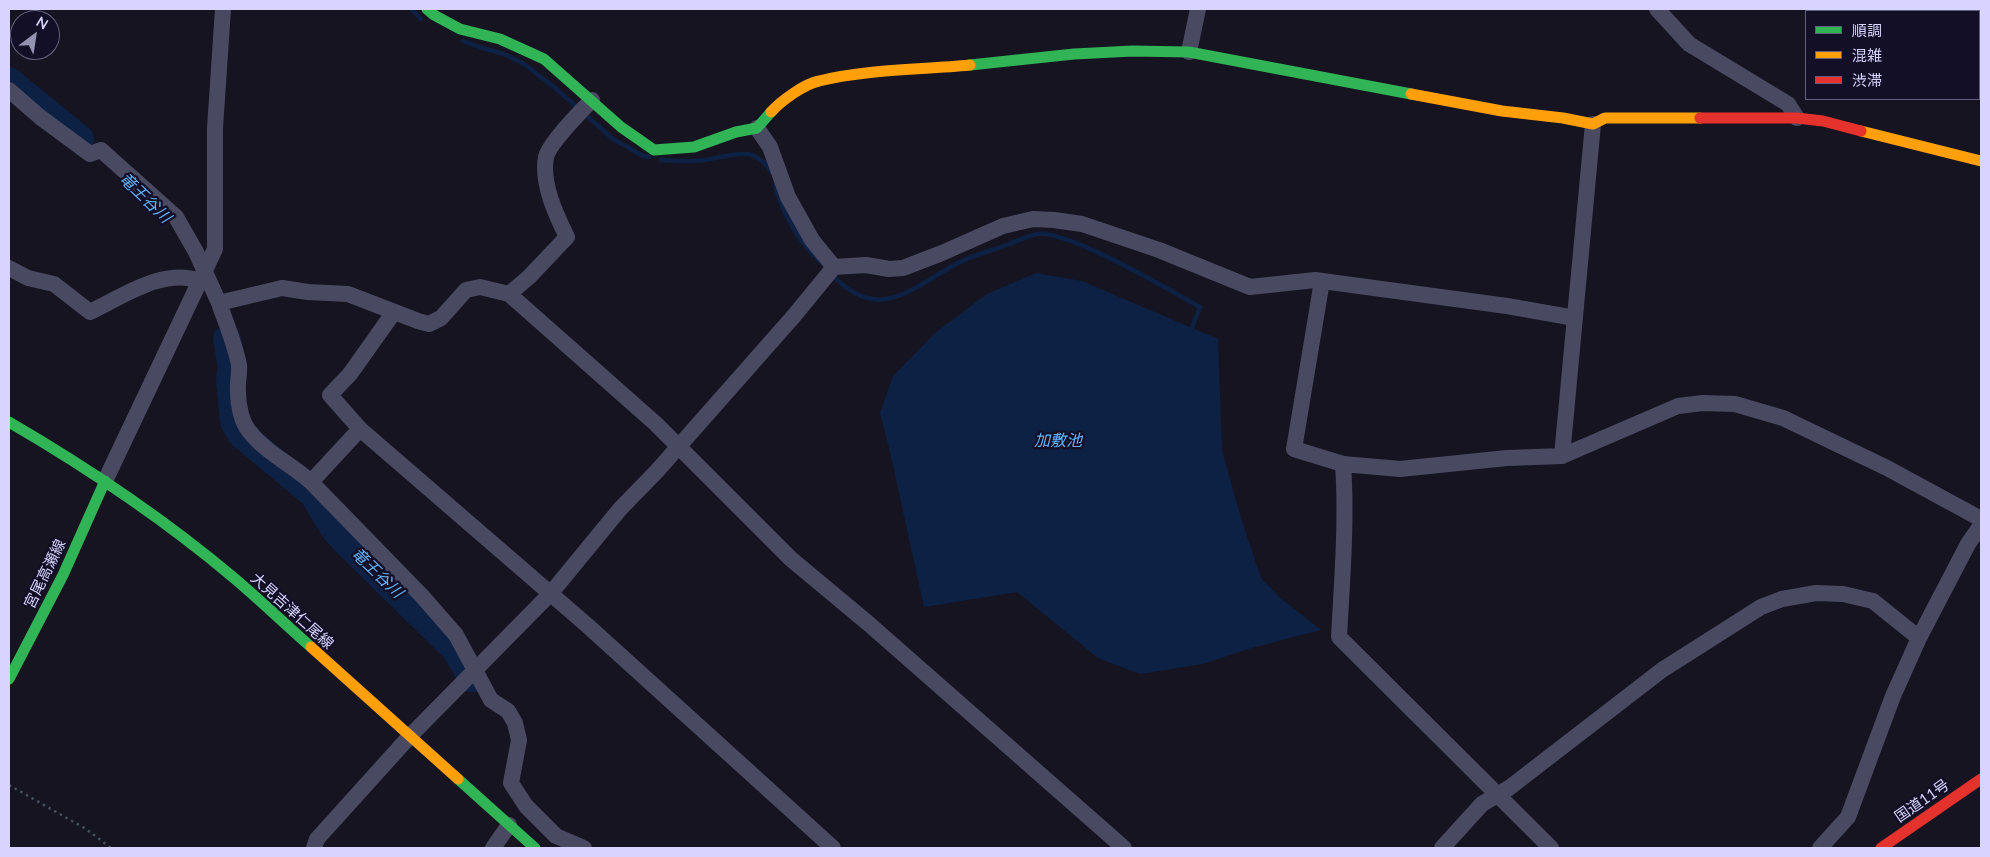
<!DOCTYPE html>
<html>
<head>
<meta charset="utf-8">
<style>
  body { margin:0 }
  #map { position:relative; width:1990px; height:857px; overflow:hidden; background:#161421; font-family:Lato,"Noto Sans JP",sans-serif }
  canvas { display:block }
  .frame { position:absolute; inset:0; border:10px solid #d9d4ff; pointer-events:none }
  .legend { position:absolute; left:1805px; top:10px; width:175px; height:90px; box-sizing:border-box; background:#130f26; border:1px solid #625e7d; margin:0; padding:6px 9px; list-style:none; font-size:15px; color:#d9d4ff }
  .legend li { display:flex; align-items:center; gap:10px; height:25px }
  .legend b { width:25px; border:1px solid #625e7d }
  .north { position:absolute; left:10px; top:10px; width:50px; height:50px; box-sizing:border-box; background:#130f26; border:1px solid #625e7d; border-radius:50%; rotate:31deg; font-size:14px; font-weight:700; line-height:20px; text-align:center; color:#d9d4ff }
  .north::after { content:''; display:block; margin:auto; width:18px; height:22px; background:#9591b1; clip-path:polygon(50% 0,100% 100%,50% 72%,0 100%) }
</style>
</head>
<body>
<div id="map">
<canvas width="1990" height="857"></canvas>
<div class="frame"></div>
<ul class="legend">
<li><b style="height:6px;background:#30b455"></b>順調</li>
<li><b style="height:6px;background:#ff9f0a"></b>混雑</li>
<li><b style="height:6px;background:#e5322d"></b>渋滞</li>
</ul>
<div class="north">N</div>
</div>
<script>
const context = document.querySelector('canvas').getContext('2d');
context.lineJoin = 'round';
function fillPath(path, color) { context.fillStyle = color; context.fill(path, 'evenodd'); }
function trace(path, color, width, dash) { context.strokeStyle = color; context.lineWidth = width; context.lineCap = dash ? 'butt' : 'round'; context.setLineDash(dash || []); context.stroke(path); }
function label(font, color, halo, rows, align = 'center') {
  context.font = font + ' Lato,"Noto Sans JP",sans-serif'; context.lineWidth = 4.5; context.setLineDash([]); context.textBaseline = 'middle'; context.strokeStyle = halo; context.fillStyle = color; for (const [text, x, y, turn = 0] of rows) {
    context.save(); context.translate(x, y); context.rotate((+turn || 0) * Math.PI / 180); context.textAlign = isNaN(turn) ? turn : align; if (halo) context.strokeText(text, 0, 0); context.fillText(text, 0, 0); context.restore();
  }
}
fillPath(new Path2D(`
  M1036 273 1082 281 1218 339 1222 451 1241 518 1261 578 1279 597 1321 630 1248 649 1203 664 1140 674 1098 658 1017 592 924 607 890 452 880 413 893 376 936 332 987 294Z`), '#0d2144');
trace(new Path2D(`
  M411 9 421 19
  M463 41 482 48 504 54 524 64 554 87 613 139 643 156 649 157
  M661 160C676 161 690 162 705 160 733 156 753 143 772 173
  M775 185C783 214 799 243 822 263
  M832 275C879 324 910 289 956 264 972 255 992 251 1009 244 1018 241 1029 235 1038 234 1068 230 1169 290 1200 307L1190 333`), '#0d2144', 4.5);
trace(new Path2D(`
  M9 81 80 139
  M227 339 232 367 230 379 234 421 241 434 313 494 335 530 344 540 456 650 472 678`), '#0d2144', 28);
trace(new Path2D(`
  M9 785 86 829 111 848`), '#44505f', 2.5, [2.5, 4]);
trace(new Path2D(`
  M1657 9 1689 44 1788 104 1797 118
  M1189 52 1198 9
  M9 90 40 117 90 154 101 150 176 217 196 252 219 303 282 288 308 292 348 294 418 321 429 324 441 318 466 290 480 287 509 294 656 424 791 559 869 624 1124 848
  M757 128 770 147 788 197 812 240 834 267
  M9 268 28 278 54 284 90 312C122 297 163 267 200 281
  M1322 281 1294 449 1343 464 1400 469 1507 458 1562 456 1678 406 1703 403 1735 404 1783 418 1887 468 1981 519
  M509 294 529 277 567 237C556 215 541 183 546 157 549 144 581 111 592 100
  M219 303C226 323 235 344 239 365 240 373 237 383 238 392 238 404 241 421 249 431 266 453 291 464 311 482
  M394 312 350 374 330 395 360 429 588 626 833 848
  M360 429 311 482 422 596 456 635 491 700 508 711 515 723 519 740 511 783 526 806 556 836 584 848
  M1562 456 1593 124
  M1343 464C1347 521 1342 580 1339 637L1551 848
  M105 481 215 249V128L223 9
  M314 848 317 839 410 736 551 593 620 509 657 471 793 317 834 267 866 265 889 269 903 268 942 253 1003 226 1033 219 1054 220 1082 224 1159 250 1250 287 1315 280 1507 306 1575 318
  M493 848 509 825
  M1442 848 1482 804 1509 788 1662 670 1761 607 1782 599 1816 593 1843 594 1873 601 1919 638
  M1820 848 1848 817 1893 696 1919 638 1968 544 1981 525`), '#4a4962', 16);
trace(new Path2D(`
  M427 9 434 15 460 29 500 39 544 59 621 127 654 150 694 147 736 132 757 128 771 112
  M970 65 1074 54 1133 51 1189 52 1411 94
  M9 422C88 468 164 519 234 578 260 600 285 624 311 647
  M9 679 63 575 105 481
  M458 779 535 848`), '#30b455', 11);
trace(new Path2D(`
  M1411 94 1502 111 1563 118 1593 124 1605 118H1700
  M771 112C781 101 804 84 819 81 868 69 919 70 970 65
  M1861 131 1981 161
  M311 647 458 779`), '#ff9f0a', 11);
trace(new Path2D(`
  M1700 118H1797L1823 121 1861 131
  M1881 848 1981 779`), '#e5322d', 11);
label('15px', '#d9d4ff', '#130f26', [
  ["宮尾高瀬線",45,574,-64],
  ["大見吉津仁尾線",292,611,42],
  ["国道11号",1922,801,-35]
]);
label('italic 16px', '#62b6ff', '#130f26', [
  ["竜王谷川",145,198,44],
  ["加敷池",1058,441],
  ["竜王谷川",377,573,44]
]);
</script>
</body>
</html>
